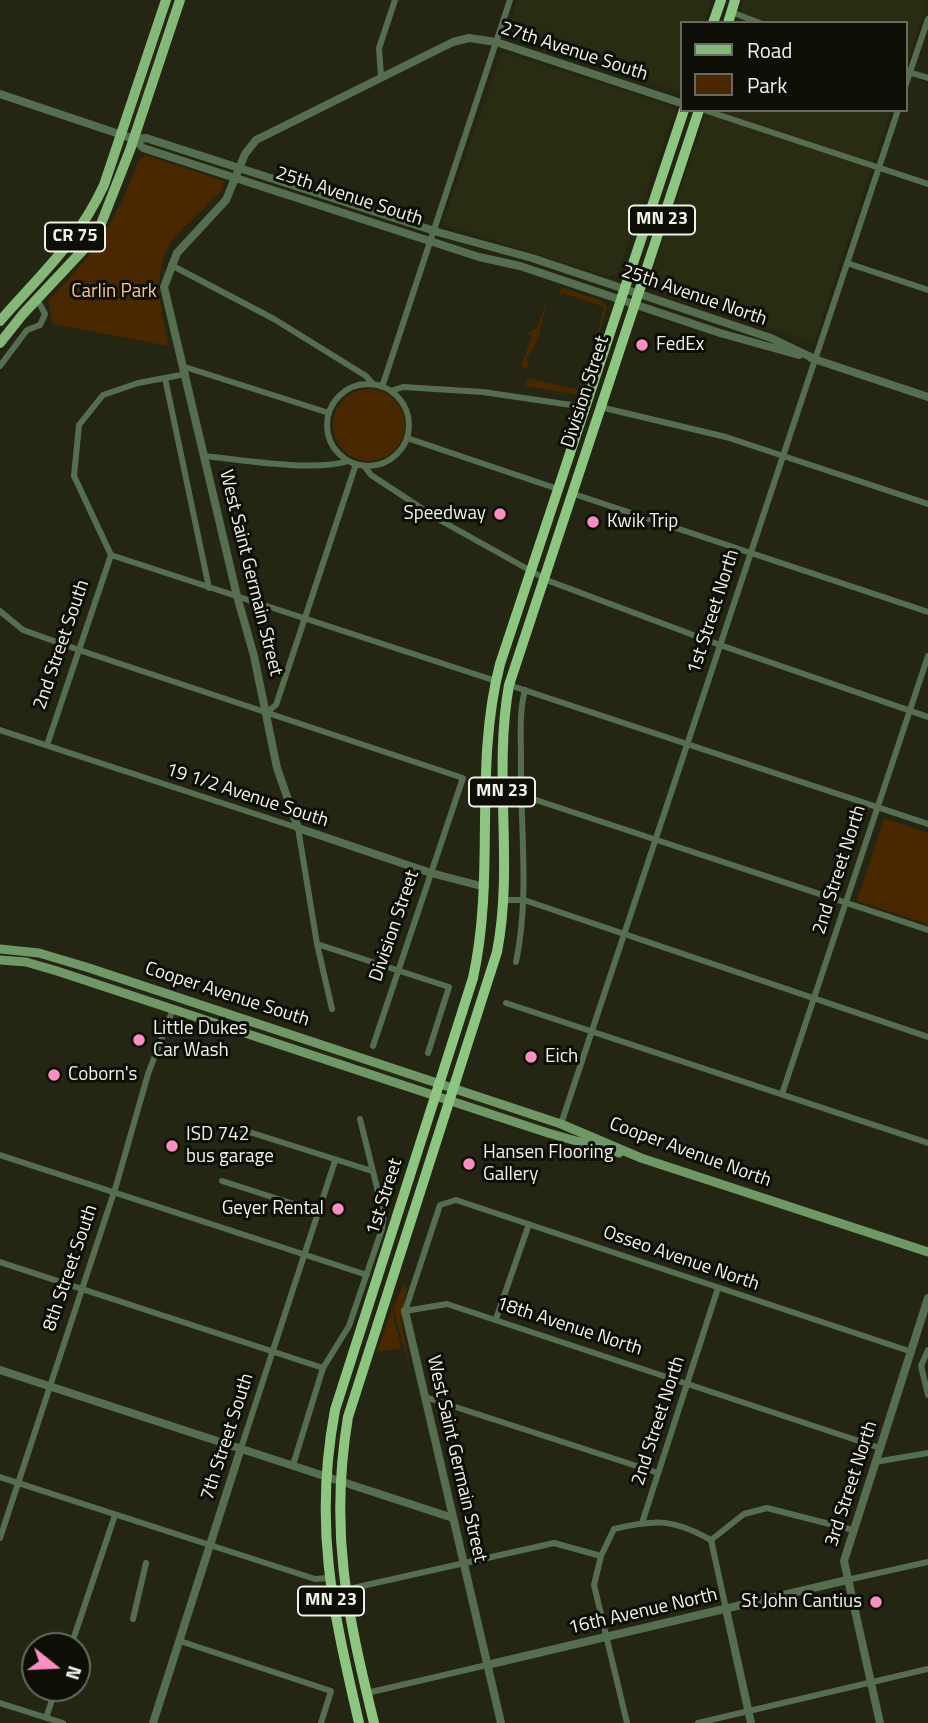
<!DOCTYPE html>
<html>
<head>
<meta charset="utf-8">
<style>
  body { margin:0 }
  #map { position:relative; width:928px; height:1723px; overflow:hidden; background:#242613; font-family:"Titillium Web",sans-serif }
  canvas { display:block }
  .legend { position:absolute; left:680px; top:21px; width:228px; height:91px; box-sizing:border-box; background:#0d0f06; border:2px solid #676a5f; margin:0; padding:9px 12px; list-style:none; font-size:21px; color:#eff2e5 }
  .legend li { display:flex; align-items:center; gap:14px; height:35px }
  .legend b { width:35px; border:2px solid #676a5f }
  .north { position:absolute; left:21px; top:1632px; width:70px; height:70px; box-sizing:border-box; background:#0d0f06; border:2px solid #676a5f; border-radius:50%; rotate:108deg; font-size:19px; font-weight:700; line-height:28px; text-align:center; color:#eff2e5 }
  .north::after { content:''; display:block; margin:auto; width:24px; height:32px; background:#fc8fc2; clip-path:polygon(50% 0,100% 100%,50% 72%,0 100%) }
</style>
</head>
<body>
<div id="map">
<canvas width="928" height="1723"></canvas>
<ul class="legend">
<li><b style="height:9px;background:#84b778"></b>Road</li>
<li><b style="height:19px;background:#492800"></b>Park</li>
</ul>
<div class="north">N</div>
</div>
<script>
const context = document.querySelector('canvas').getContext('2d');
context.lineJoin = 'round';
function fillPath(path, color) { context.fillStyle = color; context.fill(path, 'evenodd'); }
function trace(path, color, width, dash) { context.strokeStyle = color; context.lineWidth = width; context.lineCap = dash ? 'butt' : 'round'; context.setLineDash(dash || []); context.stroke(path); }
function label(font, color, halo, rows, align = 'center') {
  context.font = font + ' "Titillium Web",sans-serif'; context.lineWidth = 6; context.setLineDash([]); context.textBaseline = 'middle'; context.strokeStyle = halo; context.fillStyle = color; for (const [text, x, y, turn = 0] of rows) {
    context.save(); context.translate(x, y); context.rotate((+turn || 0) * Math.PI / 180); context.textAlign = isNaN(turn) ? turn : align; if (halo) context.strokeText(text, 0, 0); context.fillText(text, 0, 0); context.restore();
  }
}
fillPath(new Path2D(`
  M517 0H711L704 23H681L680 92 506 34Z
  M744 0H928V2L905 69V23H736Z
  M502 52 669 105 675 110 618 272 610 277 448 226 443 222Z
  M707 110H891L814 343 652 291 648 285Z`), '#292c11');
fillPath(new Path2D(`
  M145 155 224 181 221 191C209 205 176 232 169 246 151 279 162 312 169 346L53 324 48 301C95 253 116 223 139 159Z
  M561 287 601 301 607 306 597 341 590 339H596L604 307 563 293 559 296Z
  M547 300 538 339 527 358 528 369 521 366 532 336 527 334 537 328Z
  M589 361 579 395 524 386 529 378 579 390Z
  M333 425a36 36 0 1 1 72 0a36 36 0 1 1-72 0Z
  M884 818 928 833V924L857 901Z
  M403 1286 407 1288 401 1318 410 1370 393 1308Z
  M392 1310 401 1348 377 1352Z`), '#492800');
trace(new Path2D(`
  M731 12 760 23
  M905 71 928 78
  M381 76 379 48 395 0
  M905 87 928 19
  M704 110 928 184
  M847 263 928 290
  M171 265 274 319 366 376 373 384
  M0 366 27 330 40 325 45 314 37 299
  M185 367 329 413
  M165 378 209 588
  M327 425a41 41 0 1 1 82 0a41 41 0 1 1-82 0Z
  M382 387 510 0
  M391 391 403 387 483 392 585 407
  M600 407 726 437 928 504
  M407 438 558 489
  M205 456C241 460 315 472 348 461
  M364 466 371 475 438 519 549 581 720 645 928 717
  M571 493 928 612
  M111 555 496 681
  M111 555 74 476 79 425 103 395 138 383 186 374
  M0 611 23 630 79 650 463 778 373 1046
  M509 685 928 824
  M267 712 276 705 356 464
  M0 730 298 828 317 944 332 1009
  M47 745 111 555
  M521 795 928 930
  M504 900H524L928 1037
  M317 944 449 987 428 1053
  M516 962C530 895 520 827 521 759 521 737 519 713 525 690
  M506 1003 928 1143
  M782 1094 928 656
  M561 1124 898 110
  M240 1129 372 1171
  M0 1155 367 1275
  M222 1181 319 1212
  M0 1262 323 1368
  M496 1319 529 1224
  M928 1350 921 1366 928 1395
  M425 1397 658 1473
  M241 1448 335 1161
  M880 1448 447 1304 405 1311 440 1205 456 1200 912 1352
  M875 1462 928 1453
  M293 1465 323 1368 349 1326 382 1229 384 1216 360 1119
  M0 1477 315 1579 328 1578
  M642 1523 718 1288
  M0 1538 116 1186 148 1074 173 1009
  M711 1540 744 1514 767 1508 853 1530
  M711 1540 726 1609
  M601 1556 594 1585 627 1723
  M847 1580 928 1562
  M344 1590 554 1543 601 1556 614 1529C657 1519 673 1519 711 1540
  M133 1619 146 1563
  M180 1641 331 1691 321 1723
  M71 1646 115 1515
  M367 1693 487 1665
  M0 1703 63 1723
  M46 1718 56 1688
  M698 1723 928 1669`), '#556e4f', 6);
trace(new Path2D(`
  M0 94 134 139 146 138 441 233 532 258 771 338 815 359
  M134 139 143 148 479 257 520 266 720 333 799 355
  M811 358 928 397
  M485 887 431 873 298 828 277 768 254 656 237 596 164 287 177 253 226 200 245 154 256 140 453 42 469 38 496 42 681 103
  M405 1311 501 1723
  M0 1370 453 1518
  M726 1609 751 1723
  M487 1665 847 1580
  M153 1723 241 1448
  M880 1723 844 1561 928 1298`), '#556e4f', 8);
trace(new Path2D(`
  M0 949 39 953 86 967 561 1124 641 1158 928 1252
  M0 960 26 962 57 971 548 1133 619 1153`), '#709766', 9);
trace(new Path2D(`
  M0 321C41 274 77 243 104 185L166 0
  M0 343 23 314 83 250 101 224 130 150 180 0`), '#84b778', 10);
trace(new Path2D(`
  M713 23 721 0
  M728 23 735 0
  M359 1723C333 1610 313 1527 335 1410L473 978C496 874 473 768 500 664L684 110
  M374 1723C347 1613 329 1531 348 1417L497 952C514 864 493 774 509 685L699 110`), '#8dc680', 10);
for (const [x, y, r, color] of [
  [642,345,7,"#fc8fc2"],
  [500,514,7,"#fc8fc2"],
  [593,522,7,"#fc8fc2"],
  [139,1040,7,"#fc8fc2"],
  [531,1057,7,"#fc8fc2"],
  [54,1075,7,"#fc8fc2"],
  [172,1146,7,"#fc8fc2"],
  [469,1164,7,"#fc8fc2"],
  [338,1209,7,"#fc8fc2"],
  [876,1602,7,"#fc8fc2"]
]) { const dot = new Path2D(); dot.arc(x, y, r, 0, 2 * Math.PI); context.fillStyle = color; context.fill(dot); trace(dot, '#0d0f06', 2.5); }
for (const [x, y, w] of [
  [662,220,66],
  [75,237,60],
  [502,792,66],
  [331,1601,66]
]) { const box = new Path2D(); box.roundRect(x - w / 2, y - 14.5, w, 29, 5); context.fillStyle = '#0d0f06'; context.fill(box); trace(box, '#eff2e5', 2); }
label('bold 18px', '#eff2e5', null, [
  ["MN 23",662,220],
  ["CR 75",75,237],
  ["MN 23",502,792],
  ["MN 23",331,1601]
]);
label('19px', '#eff2e5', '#0d0f06', [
  ["27th Avenue South",574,52,18],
  ["25th Avenue South",349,197,18],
  ["25th Avenue North",694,296,19],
  ["Division Street",586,392,-72],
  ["West Saint Germain Street",250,573,76],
  ["1st Street North",714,612,-72],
  ["2nd Street South",62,645,-71],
  ["19 1/2 Avenue South",247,796,18],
  ["2nd Street North",840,870,-72],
  ["Division Street",395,926,-71],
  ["Cooper Avenue South",227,995,18],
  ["Cooper Avenue North",690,1153,20],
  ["1st Street",385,1197,-72],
  ["Osseo Avenue North",681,1259,19],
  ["8th Street South",71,1268,-71],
  ["18th Avenue North",569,1327,18],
  ["2nd Street North",659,1421,-72],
  ["7th Street South",228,1437,-72],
  ["West Saint Germain Street",456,1459,77],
  ["3rd Street North",852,1484,-72],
  ["16th Avenue North",643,1612,-13]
]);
label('19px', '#fac48f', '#0d0f06', [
  ["Carlin Park",114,292]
]);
label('19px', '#eff2e5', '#0d0f06', [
  ["FedEx",656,345],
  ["Speedway",486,514,"right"],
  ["Kwik Trip",607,522],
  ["Little Dukes",153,1029],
  ["Car Wash",153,1051],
  ["Eich",545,1057],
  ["Coborn's",68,1075],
  ["ISD 742",186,1135],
  ["bus garage",186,1157],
  ["Hansen Flooring",483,1153],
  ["Gallery",483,1175],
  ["Geyer Rental",324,1209,"right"],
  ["St John Cantius",862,1602,"right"]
], 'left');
</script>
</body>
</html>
